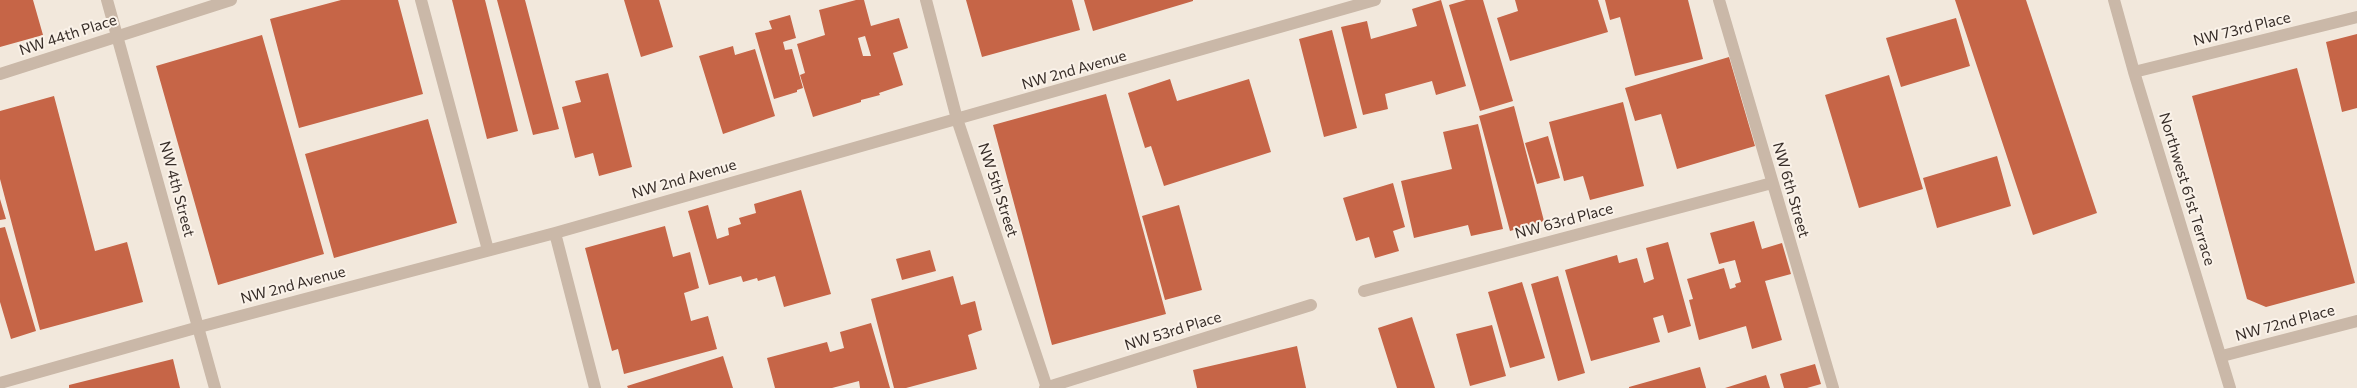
<!DOCTYPE html>
<html>
<head>
<meta charset="utf-8">
<style>
  body { margin:0 }
  canvas { display:block; background:#f2e8dc }
</style>
</head>
<body>
<canvas width="2357" height="388"></canvas>
<script>
const context = document.querySelector('canvas').getContext('2d');
context.lineJoin = 'round';
function fillPath(path, color) { context.fillStyle = color; context.fill(path, 'evenodd'); }
function trace(path, color, width, dash) { context.strokeStyle = color; context.lineWidth = width; context.lineCap = dash ? 'butt' : 'round'; context.setLineDash(dash || []); context.stroke(path); }
function label(font, color, halo, rows, align = 'center') {
  context.font = font + ' Commissioner,sans-serif'; context.lineWidth = 4; context.setLineDash([]); context.textBaseline = 'middle'; context.strokeStyle = halo; context.fillStyle = color; for (const [text, x, y, turn = 0] of rows) {
    context.save(); context.translate(x, y); context.rotate((+turn || 0) * Math.PI / 180); context.textAlign = isNaN(turn) ? turn : align; if (halo) context.strokeText(text, 0, 0); context.fillText(text, 0, 0); context.restore();
  }
}
fillPath(new Path2D(`
  M0 0H33L43 35 0 47Z
  M341 0H398L423 94 299 128 270 19Z
  M452 0H485L518 131 487 139Z
  M497 0H525L559 129 533 135Z
  M624 0H659L673 47 641 57Z
  M856 0H864L871 26 899 18 908 48 893 53 903 85 879 93 880 95 861 100V102L813 117 800 75 805 73 797 44 825 35 819 10ZM865 36 871 56H863L858 38Z
  M966 0H1072L1080 30 982 57Z
  M1084 0H1193V1L1093 31Z
  M1441 0 1466 86 1436 95 1432 81 1385 94 1388 109 1363 115 1341 27 1367 21 1371 39 1417 26 1412 9Z
  M1466 0H1483L1513 101 1480 111 1449 5Z
  M1515 0H1598L1608 32 1510 61 1497 18 1518 11Z
  M1605 0H1688L1703 59 1635 76 1620 17 1610 20Z
  M1955 0H2026L2097 213 2033 235Z
  M790 15 796 38 783 42 785 50 792 49 803 88 797 90V92L774 99 755 33 772 29 769 21Z
  M1956 18 1970 66 1901 87 1886 38Z
  M1332 30 1357 128 1324 137 1299 39Z
  M2357 34V108L2342 112 2326 42Z
  M262 35 324 254 218 285 156 66Z
  M733 46 735 55 755 49 775 116 723 134 699 56Z
  M1729 57 1755 146 1677 169 1661 114 1635 121 1625 88Z
  M2297 68 2355 283 2266 307 2247 299 2192 96Z
  M608 73 632 167 599 176 593 153 575 158 562 107 581 102 575 81Z
  M1889 75 1923 189 1859 208 1825 95Z
  M1170 79 1177 101 1249 79 1271 152 1164 186 1151 146 1145 148 1128 93Z
  M1106 94 1166 314 1052 345 993 125Z
  M54 96 95 251 127 242 143 302 40 330 0 179V111Z
  M1623 102 1644 186 1590 200 1583 176 1564 181 1549 122Z
  M1514 106 1544 221 1510 231 1479 116Z
  M428 119 457 223 334 258 305 154Z
  M1478 124 1503 229 1471 236 1468 225 1414 238 1401 181 1452 169 1443 132Z
  M1548 136 1560 178 1537 184 1525 143Z
  M1997 156 2011 206 1937 228 1923 178Z
  M1393 183 1405 227 1393 231 1399 251 1375 258 1369 237 1356 241 1343 198Z
  M801 190 831 294 784 307 775 276 758 281 757 278 743 282 741 276 709 285 688 211 708 205 717 239 729 235 728 228 741 224 739 218 756 213 754 204Z
  M0 199 6 219 0 220Z
  M1179 205 1202 290 1165 300 1142 216Z
  M1754 221 1762 249 1782 243 1791 274 1765 281 1782 340 1752 349 1746 326 1699 340 1689 300 1693 299 1687 279 1724 268 1730 289 1736 287 1735 284 1741 282 1735 260 1719 264 1710 233Z
  M665 226 673 257 690 252 699 288 684 293 691 321 708 316 717 349 624 374 618 349 612 351 585 248Z
  M5 227 36 331 11 339 0 302V228Z
  M1668 242 1691 326 1668 333 1663 315 1653 318 1660 342 1591 361 1565 270 1617 255 1619 263 1637 258 1644 283 1654 279 1646 248Z
  M930 250 936 271 902 280 896 259Z
  M953 276 961 305 975 301 982 330 968 335 977 369 906 388H894L871 299Z
  M1558 276 1585 373 1558 381 1531 284Z
  M1522 282 1545 358 1510 368 1488 292Z
  M1412 317 1435 388H1397L1378 328Z
  M871 323 890 388H860L859 381 832 388H775L767 358 827 342 830 352 844 348 840 332Z
  M1492 325 1506 376 1470 386 1456 334Z
  M1297 346 1306 388H1197L1193 370Z
  M723 356 733 388H628L627 386Z
  M173 359 180 388H69V385Z
  M1815 364 1821 384 1807 388H1784L1780 374Z
  M1700 367 1706 388H1629V387Z
  M1766 375 1770 388H1725Z`), '#c66547');
trace(new Path2D(`
  M107 0 215 388
  M421 0 488 250
  M926 0 957 119 1047 388
  M1719 0 1833 388
  M2114 0 2134 72 2230 388
  M2134 72 2357 17
  M0 74 231 0
  M555 233 595 388
  M1364 291 1772 183
  M2222 356 2357 321
  M0 383 199 327 555 233 1375 0
  M1045 388 1311 305`), '#cab8a8', 12);
label('15px', '#372d28', '#faf2e9', [
  ["NW 73rd Place",2242,29,-14],
  ["NW 44th Place",68,35,-18],
  ["NW 2nd Avenue",1074,70,-16],
  ["NW 2nd Avenue",684,179,-16],
  ["NW 4th Street",177,189,75],
  ["Northwest 61st Terrace",2187,189,73],
  ["NW 5th Street",998,190,72],
  ["NW 6th Street",1791,190,74],
  ["NW 63rd Place",1564,221,-15],
  ["NW 2nd Avenue",293,285,-15],
  ["NW 72nd Place",2285,323,-15],
  ["NW 53rd Place",1173,331,-17]
]);
</script>
</body>
</html>
